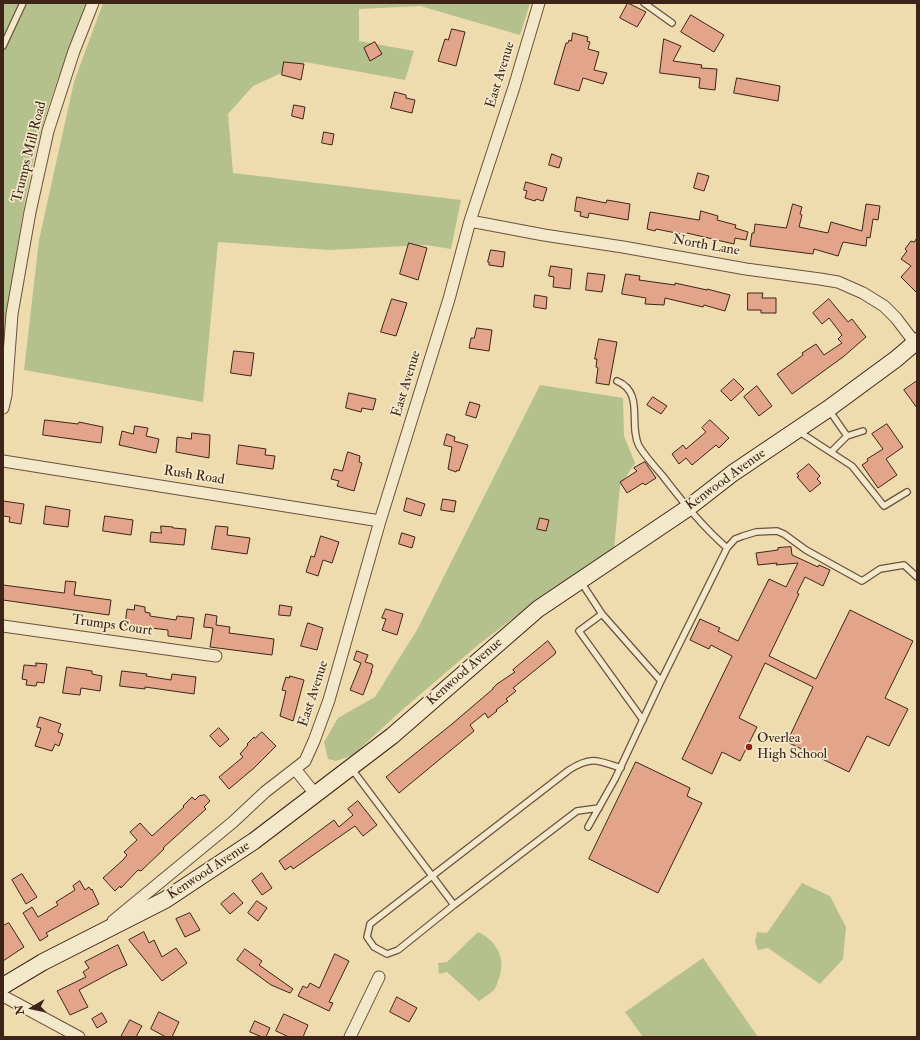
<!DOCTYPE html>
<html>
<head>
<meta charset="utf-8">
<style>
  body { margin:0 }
  #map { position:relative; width:920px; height:1040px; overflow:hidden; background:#eedbae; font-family:"IM FELL Double Pica",serif }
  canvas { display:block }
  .frame { position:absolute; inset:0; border:4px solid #3e2418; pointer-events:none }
  .north { position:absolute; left:12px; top:988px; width:40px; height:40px; -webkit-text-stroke:3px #f4e8ca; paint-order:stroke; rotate:261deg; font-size:11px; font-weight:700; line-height:16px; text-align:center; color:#3e2418 }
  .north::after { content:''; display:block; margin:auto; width:14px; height:18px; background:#3e2418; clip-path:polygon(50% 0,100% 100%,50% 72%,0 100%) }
</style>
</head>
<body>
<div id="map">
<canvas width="920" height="1040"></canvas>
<div class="frame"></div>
<div class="north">N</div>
</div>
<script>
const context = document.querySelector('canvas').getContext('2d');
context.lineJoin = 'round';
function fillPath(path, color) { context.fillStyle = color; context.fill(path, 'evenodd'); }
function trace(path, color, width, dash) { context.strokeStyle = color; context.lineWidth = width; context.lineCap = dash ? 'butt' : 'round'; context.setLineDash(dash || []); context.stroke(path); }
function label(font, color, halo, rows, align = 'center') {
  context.font = font + ' "IM FELL Double Pica",serif'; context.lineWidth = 3.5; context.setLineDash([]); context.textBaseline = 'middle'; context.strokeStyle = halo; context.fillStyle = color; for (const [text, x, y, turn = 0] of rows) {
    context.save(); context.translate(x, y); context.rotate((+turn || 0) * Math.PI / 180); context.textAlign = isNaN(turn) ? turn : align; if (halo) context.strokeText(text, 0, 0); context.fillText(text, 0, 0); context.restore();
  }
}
fillPath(new Path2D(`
  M3 3H88C68 51 49 99 36 149 19 220 11 293 3 366Z
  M103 3H530L520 35 420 6 359 9V41L414 51 405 80 305 62 253 86 228 114 233 173 461 200 451 249 426 245 328 250 218 242 203 402 24 370 39 240 74 82Z
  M540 385 623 398 624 436 635 463 620 486 614 549 542 596 478 645 402 710 353 755 336 761 328 759 324 742 338 718 375 697 417 630Z
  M802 883 830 896 846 927 843 959 820 984 768 948 758 950 755 942 757 932 767 933Z
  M478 932C498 941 507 961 498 981 497 984 496 987 494 990 490 994 484 997 479 1001L447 972 439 974 438 963 447 962Z
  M703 958 758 1037H643L625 1012Z`), '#b5c18d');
const building = new Path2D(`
  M628 3 646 12 637 27 620 18Z
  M691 15 724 35 714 52 681 32Z
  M452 29 465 32 456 66 438 61 445 39 448 40Z
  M573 33 588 37 587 41 590 42 588 49 599 52 594 70 607 73 603 84 583 78 579 91 554 84 566 43H568L569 40 571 41Z
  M664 39 681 46 673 61 702 65 701 68 717 69 715 90 699 88 700 78 660 73Z
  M375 42 382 54 370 61 364 48Z
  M284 62 304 64 301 80 282 75Z
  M737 78 780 86 778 101 734 93Z
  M395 92 406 95V98L415 100 412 113 391 108Z
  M294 105 305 107 303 119 292 116Z
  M324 132 334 134 332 145 322 143Z
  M552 154 562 158 559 168 549 165Z
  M698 173 709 176 704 191 694 188Z
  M526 182 547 188 543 201 536 199 535 201 525 198 527 191 524 190Z
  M577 197 606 203 607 200 630 204 628 220 589 213 588 218 580 216 581 212 575 211Z
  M793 204 802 207 800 214 802 215 799 227 828 233 831 222 862 231 866 204 880 206 878 220 873 219 870 238 867 237 866 246 843 242 838 256 814 249 813 254 750 246 752 233H754L755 224 786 228Z
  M701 211 718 216 717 220 736 225 735 228 748 232 746 240 735 238 734 244 687 233 686 235 656 229 655 231 647 229 650 212 699 220Z
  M917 238V293L901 277 911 266 901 259 907 251 905 249 911 241 914 242Z
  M409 243 427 248 418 280 400 274Z
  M491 250 505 252 503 267 489 265V262H488Z
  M551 266 572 269 570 289 553 287 554 277 549 276Z
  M588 273 605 275 602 292 586 290Z
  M626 274 640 276 639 280 675 285V283L707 290V289L730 295 725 311 704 305 703 307 665 298 664 305 645 304 646 298 622 294Z
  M748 293H763L762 298H776V313H761V310H748Z
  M535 295 547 297 546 309 534 307Z
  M392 299 407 303 396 336 381 332Z
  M829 299 848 322 852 319 866 337 843 357 792 394 777 374 803 355 802 353 816 344 824 355 842 343 838 339 842 335 829 318 822 324 813 313Z
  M477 328 492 330 489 351 469 348 471 338H474Z
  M599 339 617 342 609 385 596 383 598 368 596 367 597 359H595Z
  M234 351 254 353 251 376 231 373Z
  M734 379 744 389 731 401 721 391Z
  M917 381V408L904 390Z
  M757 386 772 406 759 416 744 397Z
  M349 393 376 399 373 410 362 408 361 412 346 408Z
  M653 397 667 406 661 414 647 405Z
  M470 402 480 405 476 418 466 415Z
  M45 420 78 424 79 422 103 427 101 443 43 435Z
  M710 420 729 438 719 448 716 445 692 465 686 458 679 464 672 454 683 445 686 449 706 432 702 428Z
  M887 424 903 447 886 459 897 475 878 488 862 465 868 461 867 459 883 449 872 434Z
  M135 426 148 428 146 436 159 439 156 453 119 445 122 431 133 434Z
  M192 433 210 435 209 458 176 452 177 437 191 439Z
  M447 434 455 437 454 441 468 445 459 471 457 470 456 472 448 469 452 447 444 445Z
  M239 445 266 449 265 455 275 456 273 469 237 464Z
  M348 452 360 456 359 462 362 463 354 491 337 486 339 481 331 479 334 469 342 471Z
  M645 462 656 478 645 485 643 483 627 493 620 482 637 471 634 468Z
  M809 464 820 476 817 479 821 483 810 492 797 477 799 476 797 474Z
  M407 498 425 504 421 516 404 511Z
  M443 499 456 501 454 512 441 510Z
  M3 501 24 504 21 524 9 522 10 517 3 516Z
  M46 506 70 510 68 527 44 524Z
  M105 516 133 520 131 535 103 531Z
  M540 518 549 520 546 531 537 529Z
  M161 526 173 527V528L186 529 184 545 150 542 151 532 161 533Z
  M216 526 228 527 227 535 250 538 247 554 212 549Z
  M402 533 415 537 412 548 399 544Z
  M321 536 339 542 332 563 323 560 318 576 306 572 311 556 314 557Z
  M791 547 792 555 818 567 819 565 830 570 823 586 805 577 797 593 799 594 769 656 816 679 850 610 913 641 885 698 908 709 889 746 867 736 849 772 787 742 813 687 765 663 739 718 757 727 740 761 722 752 712 774 682 759 732 656 711 645 709 649 690 640 700 619 720 628 718 631 738 641 769 579 786 587 798 563 776 565 777 563 758 565 756 553 778 550V548Z
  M66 581 76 582 74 595 111 600 109 615 3 600V585L64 593Z
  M135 605 145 607V612L150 613V616L176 620 177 616 194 618 191 639 168 636V630L125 625 127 609 134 610Z
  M280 605 292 607 290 616 279 615Z
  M386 609 403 614 397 635 382 630 386 619 382 618Z
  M206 614 217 616 216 625 230 627 229 633 274 639 272 655 210 647 213 628 204 627Z
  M308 623 323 628 317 650 301 646Z
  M548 641 556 652 555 653V654L513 688 516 691 506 699 508 701 496 710 497 711 488 718 485 713 470 725 474 731 399 793 386 777 452 724 493 689V688L497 684 515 672 513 670Z
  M357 651 368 655 365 662 372 664 373 666 371 671H372L363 695 350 690 361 663 354 660Z
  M36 663 47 664 44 683 37 682 36 686 26 685 27 680 22 679 24 665 36 666Z
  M67 667 92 671V674L102 676 100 691 81 688 80 695 63 693Z
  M122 671 147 674 146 676 171 680 172 674 196 677 194 694 145 687V689L120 686Z
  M290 676 304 680 293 721 280 716 286 691 282 690 286 677 289 678Z
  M40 717 61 724 58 732 63 734 59 746 55 744 52 751 35 746 41 728 37 727Z
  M219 728 229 739 220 747 210 736Z
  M262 732 276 746 254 768 229 789 219 777 243 757 240 754 248 745 247 744 254 737 255 738Z
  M636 762 690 788 687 796 702 803 658 893 589 859Z
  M205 795 210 801 204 807 206 809 163 848 164 849 141 871 138 870 121 888 120 886 115 891 103 878 123 860 127 855 124 852 137 840 130 832 140 823 152 836 184 807 183 806 192 797 195 800 199 796Z
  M358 801 377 825 363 836 355 826 293 869 291 866 285 870 279 861 334 820 339 827 353 815 348 809Z
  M262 873 272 888 262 895 252 881Z
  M22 874 37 897 26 904 12 880Z
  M80 881 85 890 89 887 91 890 92 889 99 904 46 933 48 936 40 941 23 913 32 907 38 917 58 905 56 902 75 890 73 886Z
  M234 893 243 903 230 914 221 904Z
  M257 901 267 908 258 921 248 913Z
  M190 913 200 930 185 937 176 919Z
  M9 923 24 947 3 961V926Z
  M144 932 149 943 154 940 162 957 176 948 187 963 162 981 129 940Z
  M118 945 127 965 114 971 79 990 88 1007 70 1015 57 991 86 977 83 972 89 968 85 962Z
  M245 949 262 961 259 965 293 989 290 993 271 985 237 960Z
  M335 954 349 961 329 1002 333 1003 329 1011 298 996 303 986 307 988 310 983 319 988Z
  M397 997 417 1008 409 1022 390 1012Z
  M159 1012 179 1022 172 1037H166L151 1029Z
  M102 1013 107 1022 97 1028 92 1019Z
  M284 1014 308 1025 303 1037H289L276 1031Z
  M130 1020 142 1026 136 1037H121Z
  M255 1021 270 1028 266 1037H262L250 1032Z`);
fillPath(building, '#e3a589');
trace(building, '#3e2418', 1);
const service = new Path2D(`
  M644 3 672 23
  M3 46 23 3
  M617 381C645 393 628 424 639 446 645 456 654 466 662 475 682 501 702 526 727 548
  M829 410 847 436
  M798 431 852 466 884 506 907 492
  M831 452 847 436 863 431
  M581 582 602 614 661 681
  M602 614 579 631 643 720
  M351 768 454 905
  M599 808 577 811 454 905 398 950 387 954 374 947 367 937 370 924 569 770C591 756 597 760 621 768
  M588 827 615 779 661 681 727 548 735 539 743 536 756 532 777 531 784 534 806 550 862 581 880 569 904 565 917 577`);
const minor = new Path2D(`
  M470 221 544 235 623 247 746 269 820 279 838 282 863 293 884 306 896 318 915 343
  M3 408 6 395 12 314 30 212 48 131 74 51 93 3
  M3 461 380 521
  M3 626 216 656
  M295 769 316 795
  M113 921 233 822 265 792 305 761 314 741 329 700 380 521 449 299 470 221 514 87 539 3
  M3 996 79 1037
  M350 1037 379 977`);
const secondary = new Path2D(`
  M3 986 43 962 165 900 254 841 392 736 538 609 688 508 733 473 828 409 896 359 917 341`);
trace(service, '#6a523e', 8);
trace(minor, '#6a523e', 13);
trace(secondary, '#3e2418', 18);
trace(service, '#f4e8ca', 5.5);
trace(minor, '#f4e8ca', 11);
trace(secondary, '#f4e8ca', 16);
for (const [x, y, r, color] of [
  [749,747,4,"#8f2418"]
]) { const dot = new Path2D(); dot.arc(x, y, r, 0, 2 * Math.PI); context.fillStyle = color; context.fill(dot); trace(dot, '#f4e8ca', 1.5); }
label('14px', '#3e2418', '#f4e8ca', [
  ["East Avenue",501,75,-73],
  ["Trumps Mill Road",30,152,-76],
  ["North Lane",706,246,10],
  ["East Avenue",407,384,-73],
  ["Rush Road",194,476,9],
  ["Kenwood Avenue",726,480,-36],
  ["Trumps Court",112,626,8],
  ["Kenwood Avenue",465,672,-41],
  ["East Avenue",314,694,-72],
  ["Kenwood Avenue",209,871,-33]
]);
label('14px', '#3e2418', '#f4e8ca', [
  ["Overlea",757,739],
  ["High School",757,755]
], 'left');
</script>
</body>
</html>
